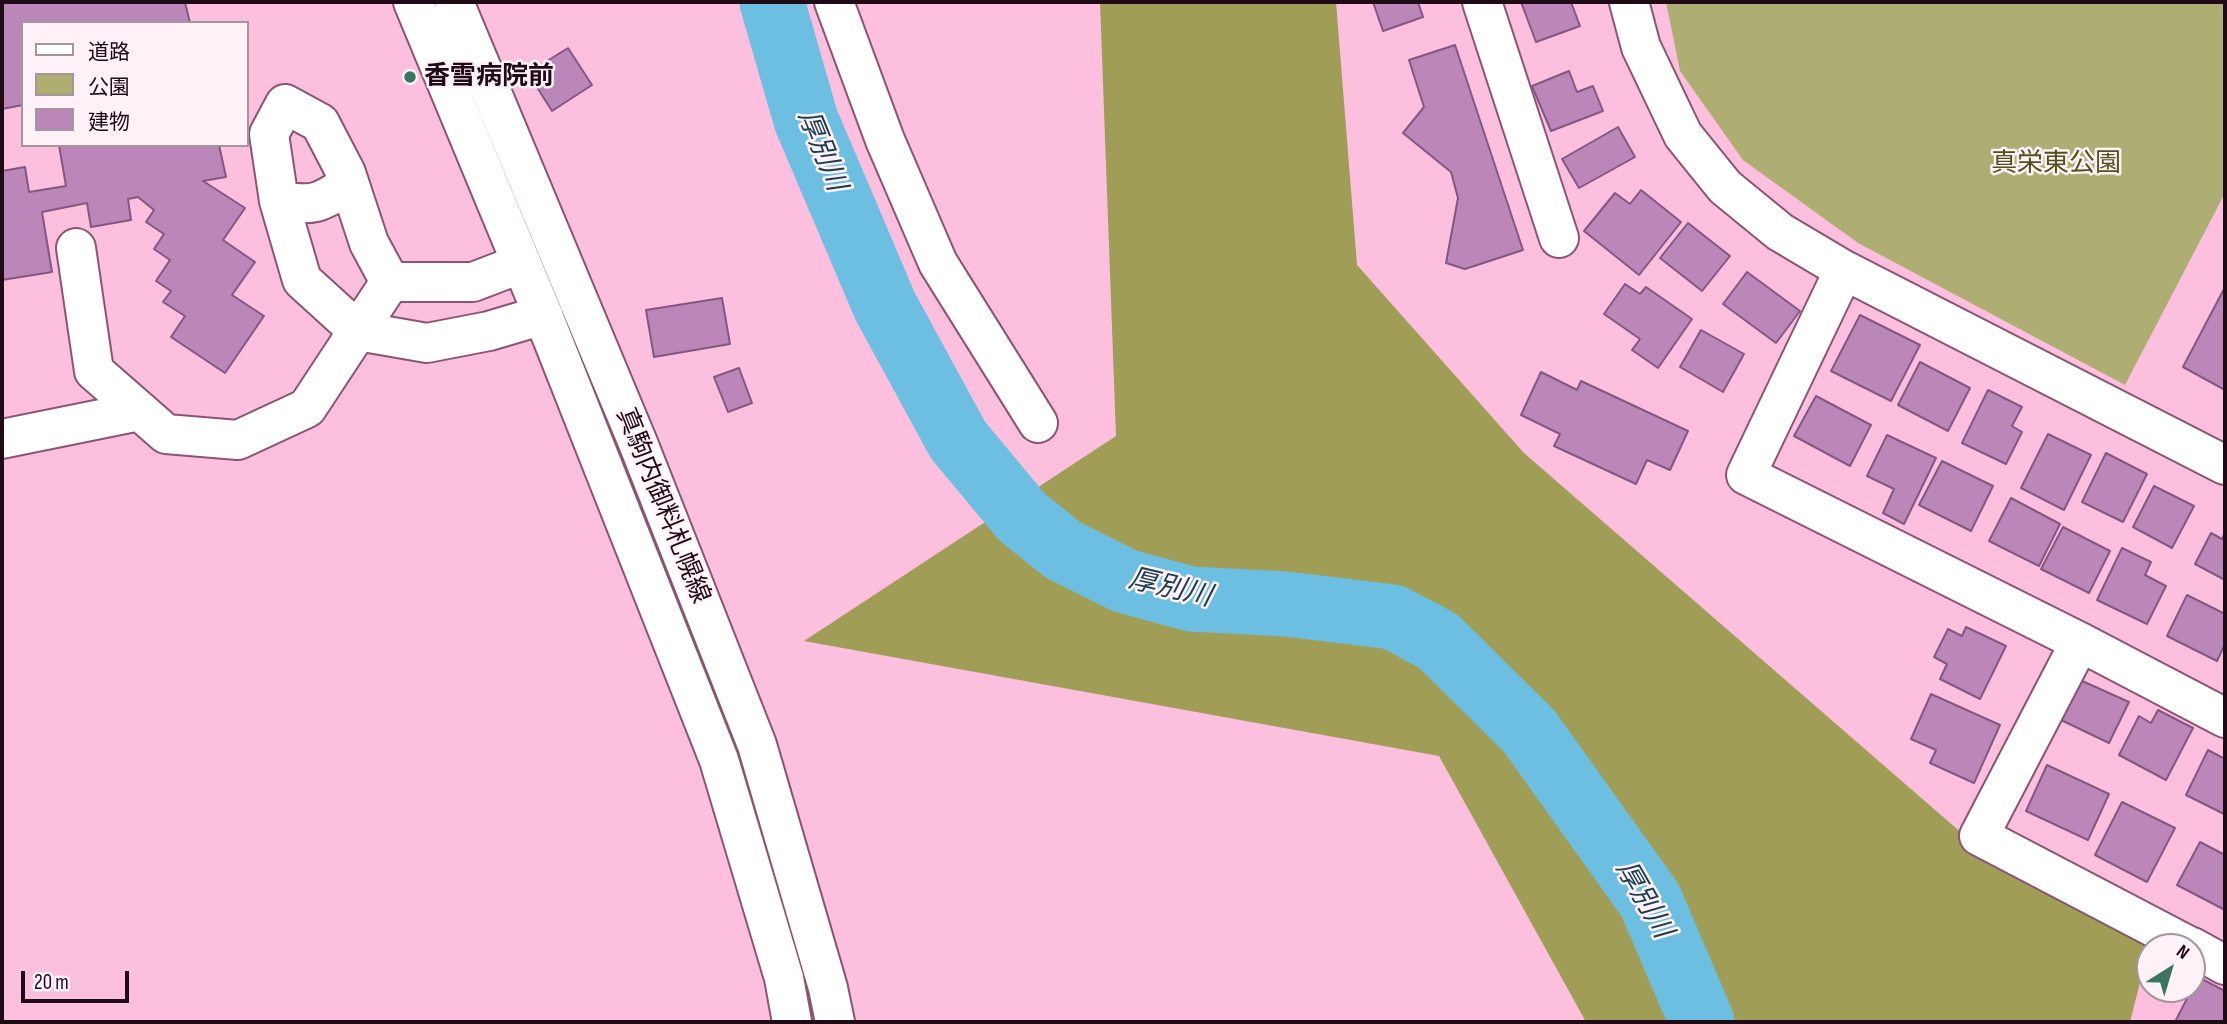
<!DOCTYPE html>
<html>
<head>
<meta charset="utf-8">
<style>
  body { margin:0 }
  #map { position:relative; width:2227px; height:1024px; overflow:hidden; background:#fcbfde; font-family:"Sofia Sans Condensed","Noto Sans JP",sans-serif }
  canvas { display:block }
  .frame { position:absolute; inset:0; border:4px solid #1f0a16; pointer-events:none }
  .legend { position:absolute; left:21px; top:21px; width:228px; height:126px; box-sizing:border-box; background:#fef1f7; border:2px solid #a5959d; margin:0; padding:9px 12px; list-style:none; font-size:21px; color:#1f0a16 }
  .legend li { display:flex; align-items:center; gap:14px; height:35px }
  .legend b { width:35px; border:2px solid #a5959d }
  .north { position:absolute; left:2136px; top:933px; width:70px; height:70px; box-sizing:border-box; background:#fef1f7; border:2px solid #a5959d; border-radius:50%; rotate:37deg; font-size:19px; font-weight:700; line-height:28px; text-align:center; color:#1f0a16 }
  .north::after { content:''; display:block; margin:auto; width:24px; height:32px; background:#39755f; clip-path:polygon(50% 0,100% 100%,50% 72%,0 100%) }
  .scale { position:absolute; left:21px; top:971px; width:108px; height:32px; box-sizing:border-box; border:4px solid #1f0a16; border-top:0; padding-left:9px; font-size:21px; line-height:24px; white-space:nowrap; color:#1f0a16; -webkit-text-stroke:5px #fef1f7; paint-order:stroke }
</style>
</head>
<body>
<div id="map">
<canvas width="2227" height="1024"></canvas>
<div class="frame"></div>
<ul class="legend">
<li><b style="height:9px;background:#fff"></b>道路</li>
<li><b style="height:19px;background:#afae72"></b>公園</li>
<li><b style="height:19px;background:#bb87b9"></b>建物</li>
</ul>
<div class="north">N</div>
<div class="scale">20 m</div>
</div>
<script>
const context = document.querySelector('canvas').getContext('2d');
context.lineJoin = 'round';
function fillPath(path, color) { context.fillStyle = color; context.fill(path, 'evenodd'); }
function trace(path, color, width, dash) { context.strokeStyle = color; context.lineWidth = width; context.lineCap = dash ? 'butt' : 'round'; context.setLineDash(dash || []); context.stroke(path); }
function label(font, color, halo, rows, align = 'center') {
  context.font = font + ' "Sofia Sans Condensed","Noto Sans JP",sans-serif'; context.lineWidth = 5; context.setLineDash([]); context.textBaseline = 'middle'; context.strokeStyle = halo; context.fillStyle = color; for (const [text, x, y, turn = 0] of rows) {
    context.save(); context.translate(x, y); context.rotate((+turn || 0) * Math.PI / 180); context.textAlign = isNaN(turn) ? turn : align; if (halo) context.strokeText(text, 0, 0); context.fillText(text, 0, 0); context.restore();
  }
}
fillPath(new Path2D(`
  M1666 2H2225V193L2125 385 1858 243 1743 160 1680 71Z`), '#afae72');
fillPath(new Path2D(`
  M1100 2H1336L1357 265 1524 453 1957 829 2149 947 2130 1022H1586L1439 756 804 641 1116 436Z`), '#9f9d56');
trace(new Path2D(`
  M772 2 806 120 885 306 958 440 1022 517 1063 550 1125 581 1191 599 1286 604 1393 617 1438 641 1529 731 1650 900 1702 1022`), '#6dbfe1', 65);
const building = new Path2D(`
  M2 2H185L190 23H23V105L2 109Z
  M1373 2H1418L1423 17 1383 31Z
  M1521 2H1571L1580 26 1536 42Z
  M1455 45 1523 250 1465 269 1446 263 1458 198 1451 172 1403 133 1424 107 1409 60Z
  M568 48 592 85 552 111 528 73Z
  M1569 71 1577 92 1593 86 1603 111 1551 131 1532 86Z
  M1618 127 1635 157 1579 188 1562 159Z
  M59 145H219L226 177 203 181 245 208 223 240 255 262 232 295 264 316 225 373 171 337 185 316 163 302 171 291 156 281 170 260 154 249 164 234 146 222 154 210 138 197 128 199 131 220 91 227 87 203 42 212 52 272 2 280V171L25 167 29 192 66 186Z
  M1641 190 1681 222 1639 275 1584 231 1615 193 1630 204Z
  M1688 223 1730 256 1702 291 1660 258Z
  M1747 272 1800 311 1776 343 1723 304Z
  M1625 284 1640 294 1646 287 1692 319 1658 368 1632 350 1640 339 1604 314Z
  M2225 287V390L2183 367Z
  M722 298 730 344 654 357 646 310Z
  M1860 315 1920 345 1891 401 1831 371Z
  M1701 330 1744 354 1723 392 1680 367Z
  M1920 362 1970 388 1948 431 1898 405Z
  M739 368 752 403 728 412 714 377Z
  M1541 372 1577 390 1581 381 1688 431 1670 470 1647 460 1636 484 1554 446 1560 434 1521 415Z
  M1988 390 2022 407 2012 426 2022 432 2006 464 1962 443Z
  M1816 396 1871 425 1850 466 1794 436Z
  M2048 434 2091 455 2064 510 2021 488Z
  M1887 435 1936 458 1904 524 1883 513 1894 489 1867 476Z
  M2106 453 2147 474 2123 522 2082 502Z
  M1942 461 1993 486 1971 531 1919 505Z
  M2154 486 2194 506 2172 548 2133 527Z
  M2011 498 2060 524 2039 566 1989 541Z
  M2063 527 2110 551 2089 593 2041 569Z
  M2225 532V580L2195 564 2211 533 2222 539Z
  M2122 548 2151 562 2145 575 2166 586 2147 624 2097 600Z
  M2187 595 2225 614V644L2217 661 2167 636Z
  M1966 627 2006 646 1980 699 1940 679 1947 664 1934 657 1948 629 1962 636Z
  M2080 680 2129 702 2109 743 2061 720Z
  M1931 694 2000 725 1974 783 1930 763 1936 750 1911 739Z
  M2158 710 2193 728 2166 780 2119 755 2139 716 2151 723Z
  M2208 750 2225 759 2224 814 2186 795Z
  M2047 765 2109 794 2088 840 2026 811Z
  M2122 802 2175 828 2147 882 2095 855Z
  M2200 842 2225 855V910L2177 885Z
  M2198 977 2225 991V1022H2175Z`);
fillPath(building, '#bb87b9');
trace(building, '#825881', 2);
const minor = new Path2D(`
  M834 2 885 140 938 263 1038 423
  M1482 2 1559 238
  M1629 2 1641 47 1683 135 1725 187 1780 232 1844 270 2225 465
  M279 201C316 206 318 204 349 184
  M76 248 94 371 166 434 238 440 307 408 390 282H473L520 264
  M1844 270 1746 475 2080 642 2225 718
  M390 282 369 243 346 173 320 123 285 104 269 134 279 201 302 280 358 331 427 343 489 331 543 315
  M2 439 140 411
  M2080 642 1979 836 2191 947
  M2192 947 2225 965`);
const major = new Path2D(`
  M413 2 543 315 719 760 784 978 792 1022
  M454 2 638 443 757 745 828 988 835 1022`);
trace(minor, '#8a5571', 42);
trace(major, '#8a5571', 42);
trace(minor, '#fff', 38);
trace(major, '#fff', 38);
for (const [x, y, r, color] of [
  [410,77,7,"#39755f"]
]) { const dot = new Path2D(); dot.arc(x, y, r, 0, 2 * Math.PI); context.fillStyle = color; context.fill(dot); trace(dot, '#fef1f7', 2.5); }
label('bold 26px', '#1f0a16', '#fef1f7', [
  ["香雪病院前",424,77]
], 'left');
label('26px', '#52511b', '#fef1f7', [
  ["真栄東公園",2056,164]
]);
label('26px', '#1f0a16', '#fef1f7', [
  ["真駒内御料札幌線",662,506,68]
]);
label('italic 28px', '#193e4d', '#fef1f7', [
  ["厚別川",821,151,68],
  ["厚別川",1170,589,13],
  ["厚別川",1643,900,60]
]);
</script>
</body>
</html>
